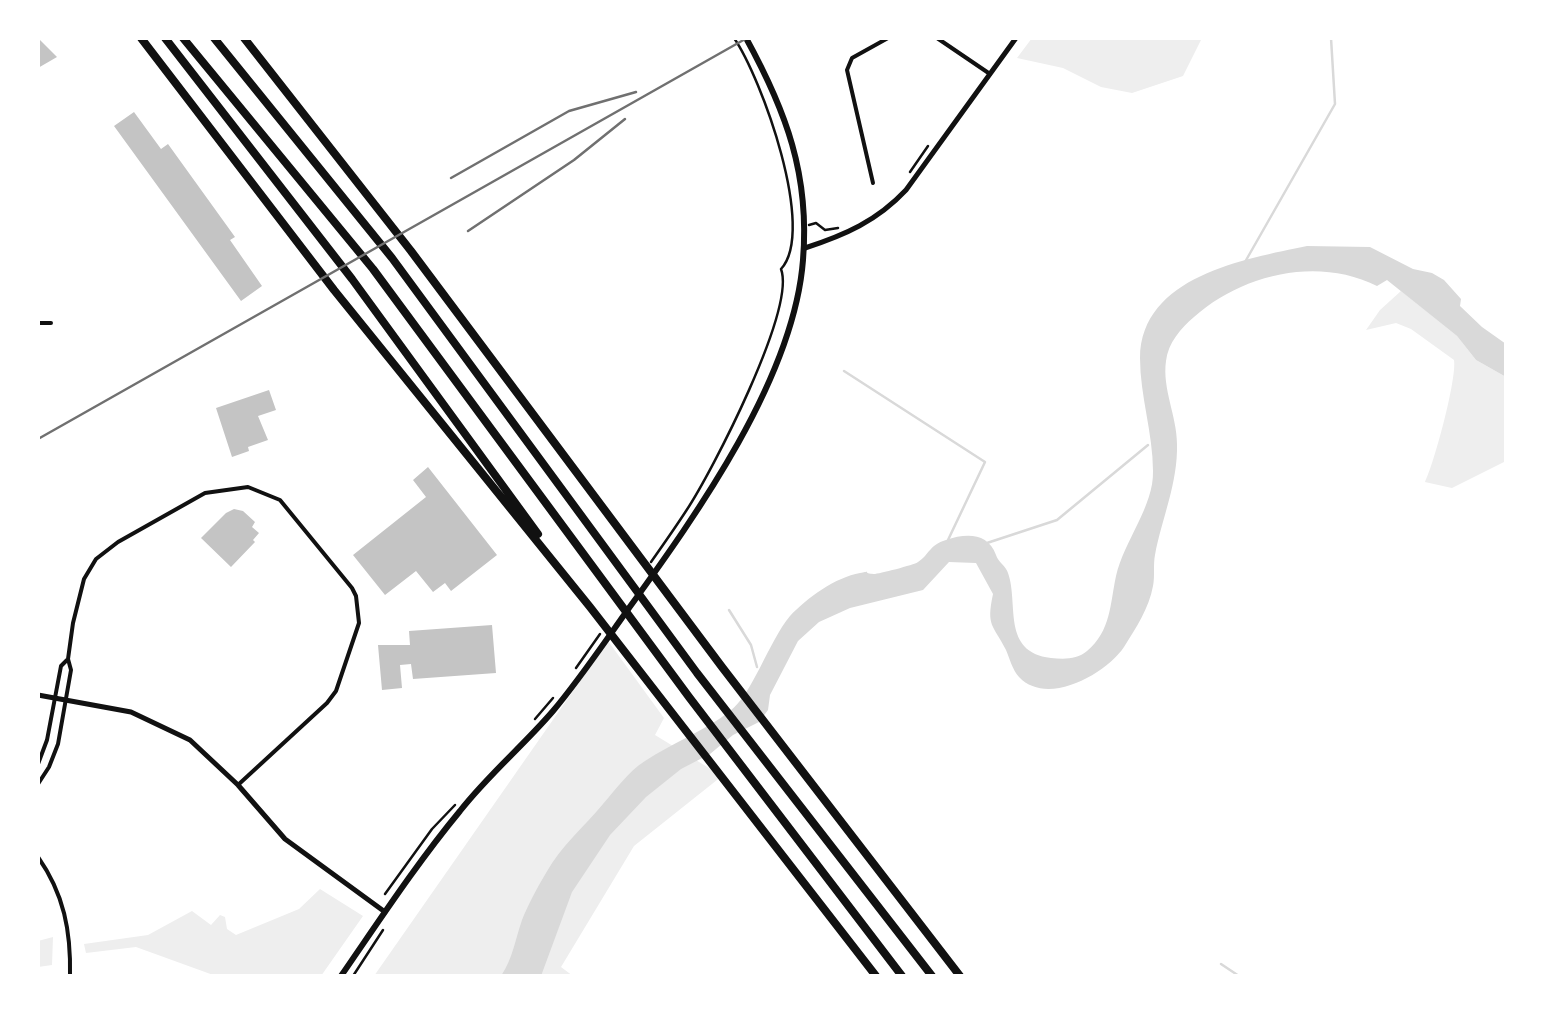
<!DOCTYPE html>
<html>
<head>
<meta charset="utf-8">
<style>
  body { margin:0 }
  #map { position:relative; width:1544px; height:1014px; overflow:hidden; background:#fff; font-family:"Fira Sans",sans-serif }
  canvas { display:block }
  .frame { position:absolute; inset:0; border:40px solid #fff; pointer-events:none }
</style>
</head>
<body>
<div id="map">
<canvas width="1544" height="1014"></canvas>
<div class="frame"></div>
</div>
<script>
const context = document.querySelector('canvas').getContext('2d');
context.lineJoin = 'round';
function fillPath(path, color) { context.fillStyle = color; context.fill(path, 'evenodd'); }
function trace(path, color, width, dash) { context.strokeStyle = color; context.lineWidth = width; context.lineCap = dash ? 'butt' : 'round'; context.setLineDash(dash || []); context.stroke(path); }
fillPath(new Path2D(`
  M1032 38H1202L1183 76 1132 93 1101 87 1063 68 1017 58Z
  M1401 291 1457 336 1476 360 1506 377V461L1452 488 1425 482C1434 464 1457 379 1454 360L1411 329 1396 323 1366 330 1380 310Z
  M608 641 664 718 655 735 722 776 634 846 561 967 573 976H374Z
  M320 889 363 916 321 976H216L136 947 86 953 84 944 148 935 192 911 211 925 220 915 225 917 227 929 236 935 299 909Z
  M53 937 52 965 38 967V941Z`), '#eee');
fillPath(new Path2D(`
  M1307 246 1370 247 1413 269 1432 273 1444 280 1461 299 1460 306 1482 327 1506 344V377L1476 360 1457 336 1387 280 1377 286C1318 256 1242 274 1194 317 1181 328 1168 343 1166 361 1162 389 1177 416 1177 444 1178 483 1162 518 1155 555 1153 565 1155 576 1153 586 1149 608 1136 628 1124 647 1106 674 1047 707 1019 677 1012 669 1010 659 1006 650 993 624 986 627 993 594L976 563 949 562 923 590 850 608 819 622 798 641 770 695 768 710 759 722 733 735 710 754 681 769 646 797 610 835 572 892 541 976H501C513 958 515 940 522 920 528 905 537 888 546 873 561 846 584 827 603 804 617 788 628 772 645 761 672 743 705 731 730 711 752 695 769 641 790 616 807 598 836 577 860 573 874 570 860 573 874 574 878 574 914 565 918 562 930 554 929 545 946 540 967 533 988 533 996 555 998 562 1006 566 1008 573 1019 604 1001 652 1051 658 1063 659 1077 660 1087 651 1111 631 1110 604 1116 576 1124 541 1154 506 1153 471 1153 433 1140 396 1140 358 1141 276 1245 259 1307 246Z`), '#d9d9d9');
trace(new Path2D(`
  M1245 262 1335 104 1331 38
  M844 371 985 462 948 540
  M987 543 1057 520 1148 445
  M729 610 751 645 757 667
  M1221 964 1239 976`), '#d9d9d9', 2.5);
fillPath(new Path2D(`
  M38 38 57 57 38 68Z
  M134 112 161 149 168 144 235 237 230 240 262 286 241 301 114 126Z
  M269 390 276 410 258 416 268 440 248 447 249 451 232 457 216 408Z
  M428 467 497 555 451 591 445 583 433 592 416 571 385 595 353 555 426 497 413 480Z
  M234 509 243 511 255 522 252 527 259 533 253 540 255 542 231 567 201 538 226 513Z
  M492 625 496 673 413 679 411 664 400 665 402 688 382 690 378 645H410L409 631Z`), '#c4c4c4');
trace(new Path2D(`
  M910 172 928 146
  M809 225 816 223 825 230 838 228
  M651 562C663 545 675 528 686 511 712 472 796 309 781 269 817 230 761 77 734 38
  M576 668 600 634
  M535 719 553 698
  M385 894 432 829 455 805
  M353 976 383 930`), '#111', 2.5);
trace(new Path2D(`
  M937 38 990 74
  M873 183 847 70 852 58 888 38
  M38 323H51
  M38 764 47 740 61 666 67 660
  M38 784 49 767 58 744 71 670 68 659 73 623 84 579 96 559 118 542 205 493 248 487 280 500 352 588 356 596 359 623 336 691 327 703 239 784
  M38 857C64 894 71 931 70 976`), '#111', 4);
trace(new Path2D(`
  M805 248C845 235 877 221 906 190L1016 38
  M38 695 131 712 190 740 238 785 285 839 385 912`), '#111', 5);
trace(new Path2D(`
  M341 976C379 921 417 863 460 811 488 775 523 746 553 711 580 679 604 643 629 608 697 514 794 378 803 260 810 175 786 111 746 38`), '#111', 6);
trace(new Path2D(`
  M141 38 334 290 590 607 876 976
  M165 38 352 279 538 534
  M183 38 373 269 689 697 902 976
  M214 38 392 258 697 673 932 976
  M244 38 411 251 722 667 960 976`), '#111', 8);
trace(new Path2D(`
  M451 178 569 111 636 92
  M468 231 574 160 625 119
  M38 439 747 38`), '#707070', 2.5);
</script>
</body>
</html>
